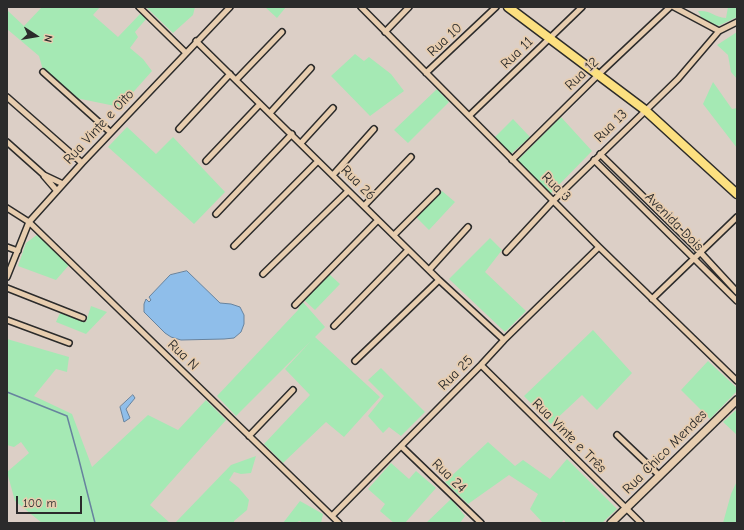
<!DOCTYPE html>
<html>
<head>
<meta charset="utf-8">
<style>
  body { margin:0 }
  #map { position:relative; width:744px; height:530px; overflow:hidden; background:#dccfc6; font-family:"Comic Neue",sans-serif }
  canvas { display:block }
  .frame { position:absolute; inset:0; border:8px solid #2b2b2b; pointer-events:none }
  .north { position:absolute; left:16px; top:16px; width:40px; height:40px; -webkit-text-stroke:3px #e7cdaf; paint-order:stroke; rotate:102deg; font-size:11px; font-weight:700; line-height:16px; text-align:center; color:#2b2b2b }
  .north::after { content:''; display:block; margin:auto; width:14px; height:18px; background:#2b2b2b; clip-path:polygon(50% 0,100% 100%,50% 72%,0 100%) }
  .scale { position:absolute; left:16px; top:496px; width:66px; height:18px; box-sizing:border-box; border:2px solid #2b2b2b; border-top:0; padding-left:5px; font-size:12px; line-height:14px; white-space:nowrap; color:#2b2b2b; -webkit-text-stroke:3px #e7cdaf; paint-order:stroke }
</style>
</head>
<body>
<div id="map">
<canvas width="744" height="530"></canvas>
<div class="frame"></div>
<div class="north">N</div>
<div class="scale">100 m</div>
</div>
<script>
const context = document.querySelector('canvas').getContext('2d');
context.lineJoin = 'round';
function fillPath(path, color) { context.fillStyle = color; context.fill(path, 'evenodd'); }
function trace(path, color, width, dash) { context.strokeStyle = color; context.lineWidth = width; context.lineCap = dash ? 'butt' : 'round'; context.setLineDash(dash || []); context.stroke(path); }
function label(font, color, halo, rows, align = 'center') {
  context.font = font + ' "Comic Neue",sans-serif'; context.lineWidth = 3.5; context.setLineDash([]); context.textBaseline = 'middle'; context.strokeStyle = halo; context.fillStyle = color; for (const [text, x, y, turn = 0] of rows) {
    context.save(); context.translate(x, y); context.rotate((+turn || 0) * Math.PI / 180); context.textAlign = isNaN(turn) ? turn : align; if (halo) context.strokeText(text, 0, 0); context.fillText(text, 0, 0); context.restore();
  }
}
fillPath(new Path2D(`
  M42 7H100L93 15 118 37 141 13 147 18 135 32 138 37 130 48 143 59 152 71 120 107 76 98 43 70 39 56 7 29V10L24 26Z
  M146 7H195L193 15 173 33Z
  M265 7H286L277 18Z
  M728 7H737V17L718 26 702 19 698 11C712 10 713 17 726 18Z
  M737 32V79L731 72 728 55 717 45Z
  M355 54 364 61 369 57 391 74 404 91 370 116 331 76Z
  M713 82 732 109 737 108V148L703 104Z
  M437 89 449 102 408 143 394 130Z
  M561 117 592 151 549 195 516 162Z
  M513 119 530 137 511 154 495 137Z
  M127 127 156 154 173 137 225 192 194 224 108 147Z
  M442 191 455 202 429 230 416 217Z
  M38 234 69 265 56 280 18 266 26 243Z
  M490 238 502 250 485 272 526 311 505 332 449 279Z
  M329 274 340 284 315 310 304 300Z
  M302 301 325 327 315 337 380 397 344 437 326 422 283 463 264 444 310 395 285 369 311 341 236 416 217 396 298 310Z
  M91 306 107 312 86 334 56 322 60 313 86 322Z
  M593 330 632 373 597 410 582 395 551 424 524 396Z
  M7 339 69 357 67 372 56 369 34 396 72 414 92 467 148 415 178 430 206 400 226 420 150 505 170 523H42L15 501 7 472 29 453 21 442 14 447 7 445Z
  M708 361 737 388V391L710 419 681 390Z
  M381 368 425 412 401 436 389 427 383 433 368 416 384 396 368 380Z
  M737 409V435L723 422Z
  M488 442 515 466 523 460 550 479 567 459 617 509 602 523H566L564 520 561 523H543L530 509 538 494 509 475 468 504 445 482Z
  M256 456 251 473 241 474 234 472 229 480 239 488 249 500 247 510 234 521V523H175L231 465Z
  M391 463 409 479 416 471 436 488 405 523H394L380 511 385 504 368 489Z
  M737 481V523H723L731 494Z
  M451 499 465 516 460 523H426Z
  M300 501 323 514 321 523H303L300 521 294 523H283Z`), '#a5e9b4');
const water = new Path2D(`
  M187 271 220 303 231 304 240 307 244 315V324L241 332 234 338 224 339 181 340 171 337 165 333 144 312V304L146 299 149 302 151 300 149 297 170 275Z
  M133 395 135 398 126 409 130 418 124 422 120 407Z`);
fillPath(water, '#8fbeea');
trace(water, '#67839e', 1);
trace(new Path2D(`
  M7 392 67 416 78 456 95 523`), '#67839e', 1.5);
const minor = new Path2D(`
  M139 7 185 52
  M361 7 599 247 737 381
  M674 7 719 31
  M385 32 409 7
  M196 41 439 280 504 340
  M43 72 110 132
  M426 73 496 7
  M236 80 282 32
  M7 97 82 163
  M270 113 311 68
  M469 116 582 7
  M179 129 230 74
  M7 142 44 175 63 184
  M301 143 333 108
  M600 154 700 252 737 292
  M512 160 598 75 670 7
  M594 160 737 301
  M206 161 260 104
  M333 175 374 129
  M44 176 57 191
  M364 206 411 157
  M7 208 29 222 339 523
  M216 214 292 134
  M394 235 437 192
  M234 246 318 161
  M7 247 18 251
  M506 252 553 201 678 79 719 31 737 22
  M429 270 468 227
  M263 274 348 191
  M7 277 29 222 82 163 230 7
  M7 288 83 318
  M652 299 737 217
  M295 305 378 220
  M7 320 69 343
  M334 326 408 250
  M355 361 439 280
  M481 365 641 523
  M617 435 660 476
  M249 436 293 390
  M401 446 481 523
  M332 516 481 365 504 340 599 247`);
const secondary = new Path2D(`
  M611 523 737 400`);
const primary = new Path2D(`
  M508 7 645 110 737 194`);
trace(minor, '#2b2b2b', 8);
trace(secondary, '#2b2b2b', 10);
trace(primary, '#2b2b2b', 11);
trace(minor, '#e7cdaf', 5);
trace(secondary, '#e7cdaf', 7);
trace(primary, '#fce080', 8);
label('14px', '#2b2b2b', '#e7cdaf', [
  ["Rua 10",445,40,-43],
  ["Rua 11",517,53,-44],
  ["Rua 12",582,74,-44],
  ["Rua 13",611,126,-45],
  ["Rua Vinte e Oito",99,127,-47],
  ["Rua 26",358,183,45],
  ["Rua 3",556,187,45],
  ["Avenida Dois",674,222,45],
  ["Rua N",183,355,44],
  ["Rua 25",456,373,-45],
  ["Rua Vinte e Três",569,436,45],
  ["Rua Chico Mendes",665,452,-45],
  ["Rua 24",449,476,44]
]);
</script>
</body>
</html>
